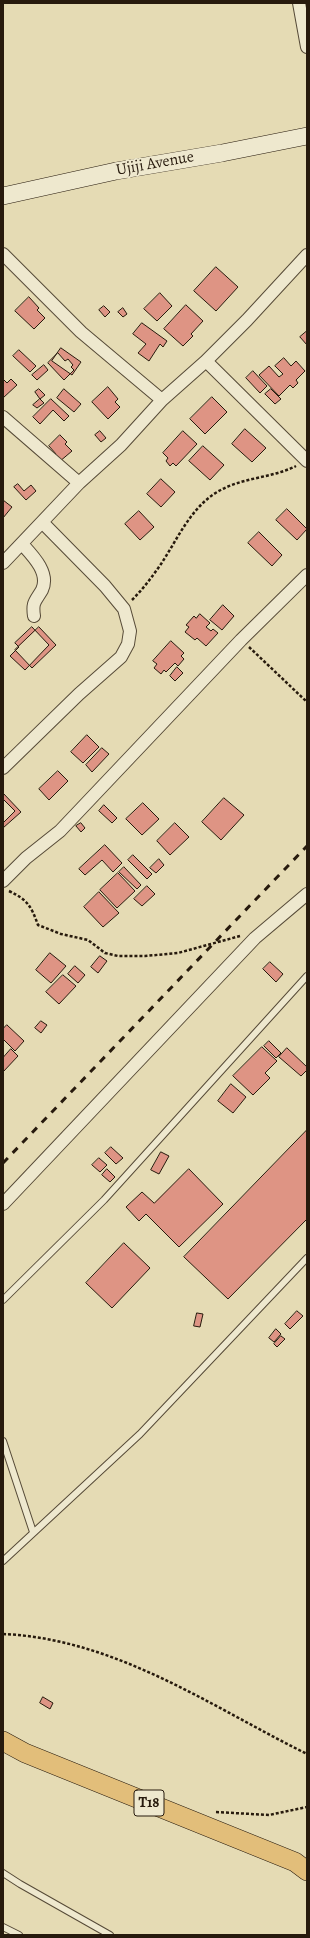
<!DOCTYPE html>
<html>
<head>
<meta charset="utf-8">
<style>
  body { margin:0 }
  #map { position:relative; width:310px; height:1938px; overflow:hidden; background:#e5dbb4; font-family:Alegreya,serif }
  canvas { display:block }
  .frame { position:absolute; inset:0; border:4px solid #271a0d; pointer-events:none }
</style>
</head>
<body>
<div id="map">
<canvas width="310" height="1938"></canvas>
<div class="frame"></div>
</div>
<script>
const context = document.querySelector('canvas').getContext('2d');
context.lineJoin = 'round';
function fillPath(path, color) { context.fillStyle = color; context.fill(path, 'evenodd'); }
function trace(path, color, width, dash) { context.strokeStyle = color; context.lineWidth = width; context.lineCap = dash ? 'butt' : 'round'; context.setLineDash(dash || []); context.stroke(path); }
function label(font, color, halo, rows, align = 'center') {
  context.font = font + ' Alegreya,serif'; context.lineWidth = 3.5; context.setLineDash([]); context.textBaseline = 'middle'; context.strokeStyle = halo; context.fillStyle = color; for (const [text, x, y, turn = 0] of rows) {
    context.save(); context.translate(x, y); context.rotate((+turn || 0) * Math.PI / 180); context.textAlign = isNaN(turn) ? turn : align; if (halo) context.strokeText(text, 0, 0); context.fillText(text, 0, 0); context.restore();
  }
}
const building = new Path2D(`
  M216 267 238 287 216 311 194 291Z
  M160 293 172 306 157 321 144 309Z
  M29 297 39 308 37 310 45 318 34 329 15 311Z
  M186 305 203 321 191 334 193 336 183 346 164 329Z
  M104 306 110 312 105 317 99 310Z
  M123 308 127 314 123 317 118 312Z
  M142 323 167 341 163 347 160 344 149 361 138 353 146 344 133 334Z
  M307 331V345L300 337Z
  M61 348 81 362 72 375 52 361Z
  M19 350 36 366 30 372 13 356Z
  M58 353 65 361 68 359 73 365 71 367 74 370 64 380 48 363Z
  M284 358 291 366 296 361 305 371 296 380 298 383 293 388 290 385 279 396 259 375 269 366 279 377 283 374 275 366Z
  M44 365 48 370 37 380 32 375Z
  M253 371 267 386 260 393 246 378Z
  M3 379 7 383 11 379 17 385 3 398Z
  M108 387 118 399 115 402 120 407 108 419 92 402Z
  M39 389 45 395 40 399 35 392Z
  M64 389 81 404 74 412 57 398Z
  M271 389 281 399 275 404 265 394Z
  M212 397 227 412 205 434 190 419Z
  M40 399 44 403 37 408 33 405Z
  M51 399 69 416 64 421 53 410 40 424 33 417Z
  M245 429 266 448 252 462 232 444Z
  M100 431 106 438 101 442 95 435Z
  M183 431 197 444 176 466 173 463 170 466 166 461 168 458 163 453Z
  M60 435 67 442 65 444 72 451 59 462 54 456 56 454 49 446Z
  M203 446 224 465 210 480 189 461Z
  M161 479 175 492 161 507 147 494Z
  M18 484 24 491 31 485 36 491 26 500 14 487Z
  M3 500 12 507 3 518Z
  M287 509 307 529 297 540 276 520Z
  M139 511 154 527 140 540 125 524Z
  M259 532 282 555 272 566 248 543Z
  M223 605 234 616 222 630 210 620Z
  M200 614 210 623 206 627 211 631 213 629 218 633 206 646 197 638 195 640 185 632 189 627 186 625 194 616 196 618Z
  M32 627 49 645 25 670 10 656 19 647 15 643Z
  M39 627 56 645 32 668 15 650Z
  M171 641 184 653 181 656 184 659 178 666 175 663 166 672 164 670 161 674 154 668 157 664 153 661Z
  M177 667 183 673 175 681 170 676Z
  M87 735 99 747 83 763 71 752Z
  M102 748 109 754 92 772 86 765Z
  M58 771 68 781 49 800 39 789Z
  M3 793 21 812 3 828Z
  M224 798 244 815 221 840 202 822Z
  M3 799 15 811 3 823Z
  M143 803 159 819 142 835 126 819Z
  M104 805 117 818 112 823 99 811Z
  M81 823 85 828 81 832 76 826Z
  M175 823 189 837 170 855 157 841Z
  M105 845 122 863 113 872 102 860 85 875 79 869Z
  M133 855 152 874 147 879 128 860Z
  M159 859 164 865 156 873 150 868Z
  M124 867 141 885 137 889 119 872Z
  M118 873 135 891 117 908 100 890Z
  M147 886 155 894 142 906 134 899Z
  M99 892 119 913 103 927 84 907Z
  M50 953 66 966 51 983 36 970Z
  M100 956 107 961 98 973 91 967Z
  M270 962 283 974 276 982 263 969Z
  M75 966 85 975 78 983 68 974Z
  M63 975 76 986 59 1004 46 992Z
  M41 1021 47 1025 41 1033 35 1028Z
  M7 1025 24 1041 15 1051 3 1039V1029Z
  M269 1041 281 1053 276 1058 264 1046Z
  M262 1047 277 1061 265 1073 270 1078 253 1095 233 1076Z
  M287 1048 307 1067V1070L301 1076 279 1057Z
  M11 1049 18 1056 3 1072V1058Z
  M231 1084 246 1097 233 1113 218 1101Z
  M307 1130V1219L228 1299 184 1257Z
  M111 1147 123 1158 116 1164 105 1153Z
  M161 1152 169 1156 159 1174 151 1170Z
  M99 1158 107 1165 100 1172 92 1165Z
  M107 1169 115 1177 110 1182 102 1175Z
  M189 1169 223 1204 179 1247 146 1214 139 1221 126 1207 142 1192 154 1203Z
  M124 1243 150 1268 112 1308 86 1283Z
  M297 1311 303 1316 290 1329 285 1324Z
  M197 1313 203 1314 200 1327 194 1326Z
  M276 1329 281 1334 274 1342 269 1338Z
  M281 1336 285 1339 277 1347 274 1344Z
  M43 1697 53 1703 50 1709 40 1703Z`);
fillPath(building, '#de9484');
trace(building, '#271a0d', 1);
const service = new Path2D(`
  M3 1300 104 1200 307 976
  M3 1441 33 1532
  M3 1561 140 1434 307 1258
  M3 1873 20 1884 110 1935
  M3 1927 19 1935`);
const minor = new Path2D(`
  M299 3 307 47
  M3 254 81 332 162 400
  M206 361 307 461
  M3 417 79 483
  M22 544C33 556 50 573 42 590 35 602 32 602 34 616
  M3 563 79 483 121 445 162 400 206 361 247 320 307 255
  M3 768 79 694 121 657 128 644 130 631 124 609 105 586 42 522
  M3 881 26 858 60 831 241 640 307 575
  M3 1204 255 938 307 894`);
const secondary = new Path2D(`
  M3 196 116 171 222 153 307 136`);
const primary = new Path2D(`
  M3 1741 25 1753 295 1862 307 1871`);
trace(service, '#564a37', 8);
trace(minor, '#564a37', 14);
trace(secondary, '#271a0d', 18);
trace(primary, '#271a0d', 20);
trace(new Path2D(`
  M132 600C143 589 152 577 161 564 177 540 189 511 214 494 239 477 270 479 296 466
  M249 647 307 702
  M9 891C28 900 31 906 38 925L61 934 88 940 105 953 118 956H145L178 953 240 936
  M3 1634C116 1639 210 1706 307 1754
  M216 1812 269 1815 307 1807`), '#271a0d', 2.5, [3, 2]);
trace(service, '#eee8ce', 6);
trace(minor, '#eee8ce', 12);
trace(secondary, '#eee8ce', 17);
trace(primary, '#e2be7a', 19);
trace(new Path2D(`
  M3 1163 307 846`), '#271a0d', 3, [7, 7]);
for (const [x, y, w] of [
  [149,1803,30]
]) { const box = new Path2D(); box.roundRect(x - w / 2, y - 13, w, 26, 3); context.fillStyle = '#eee8ce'; context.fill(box); trace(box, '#271a0d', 1); }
label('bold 15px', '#271a0d', null, [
  ["T18",149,1803]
]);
label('16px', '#271a0d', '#eee8ce', [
  ["Ujiji Avenue",155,164,-10]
]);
</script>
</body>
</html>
